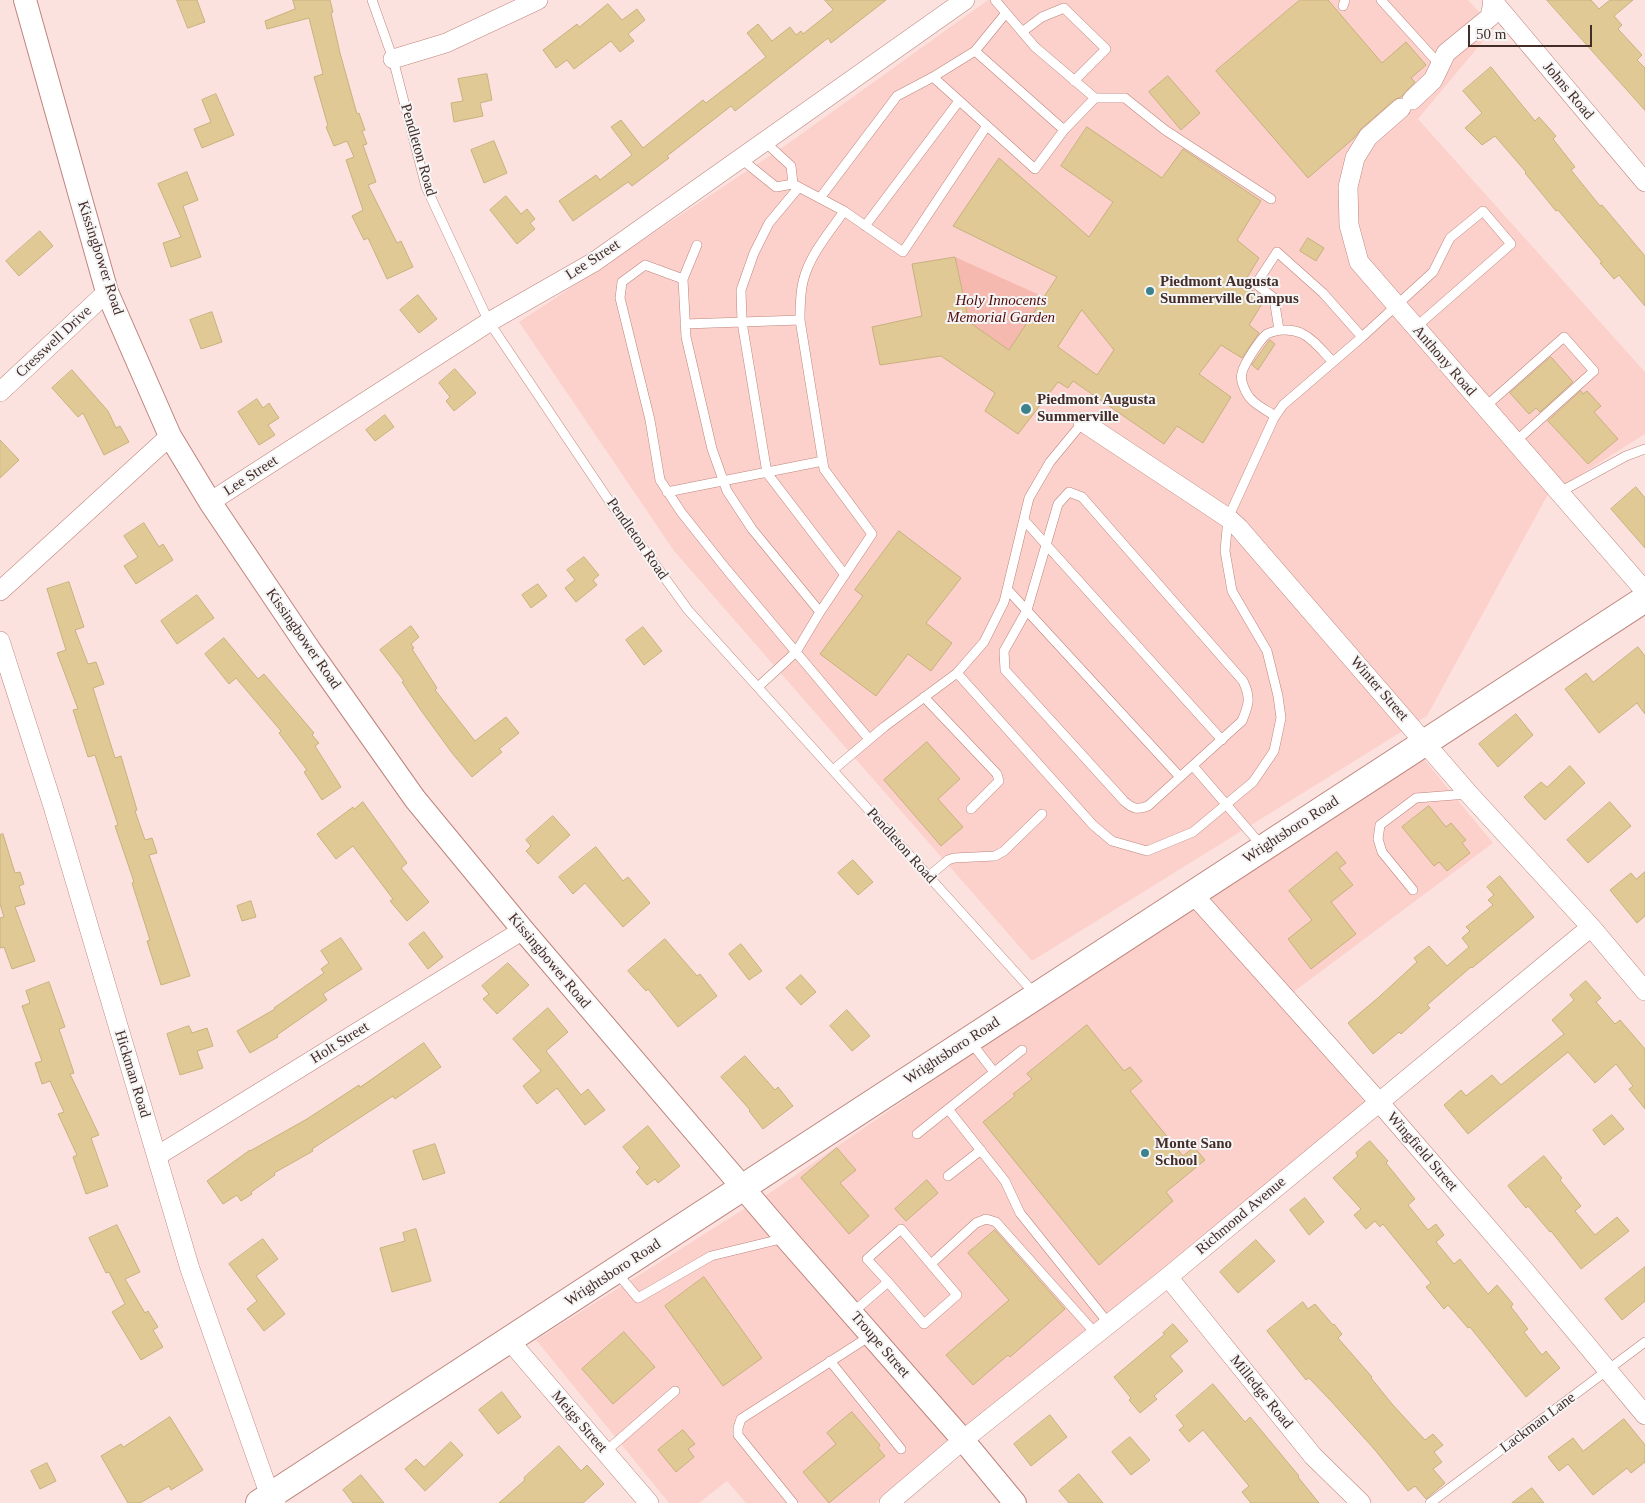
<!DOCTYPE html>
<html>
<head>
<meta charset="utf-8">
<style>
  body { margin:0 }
  #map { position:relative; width:1645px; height:1503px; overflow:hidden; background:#fce2de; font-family:Georgia,serif }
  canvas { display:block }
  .scale { position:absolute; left:1468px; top:25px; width:124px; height:22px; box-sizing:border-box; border:2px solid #442c28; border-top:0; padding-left:6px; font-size:15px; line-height:18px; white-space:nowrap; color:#442c28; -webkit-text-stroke:4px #f5f5f5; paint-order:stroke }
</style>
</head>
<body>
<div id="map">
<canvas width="1645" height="1503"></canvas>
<div class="scale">50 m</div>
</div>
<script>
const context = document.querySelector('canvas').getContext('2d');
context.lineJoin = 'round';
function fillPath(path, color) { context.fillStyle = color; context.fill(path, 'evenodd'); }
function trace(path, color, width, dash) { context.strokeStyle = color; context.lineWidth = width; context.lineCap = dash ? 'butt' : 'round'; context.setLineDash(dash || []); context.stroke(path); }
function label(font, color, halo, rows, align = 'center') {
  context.font = font + ' Georgia,serif'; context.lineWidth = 4; context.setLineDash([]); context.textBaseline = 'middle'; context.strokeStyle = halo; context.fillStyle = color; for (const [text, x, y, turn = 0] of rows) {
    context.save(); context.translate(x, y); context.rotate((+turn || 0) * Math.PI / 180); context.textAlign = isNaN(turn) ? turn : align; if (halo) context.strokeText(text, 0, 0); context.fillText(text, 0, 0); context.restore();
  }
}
fillPath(new Path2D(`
  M988 0H1468L1494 28 1418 119 1645 372V434L1547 496 1427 716 1032 961 674 551 519 322 786 145Z
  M1423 758 1493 843 1280 1002 1365 1103 875 1503H746L727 1481 699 1503H669L536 1340 771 1192 1047 1002Z`), '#fcd1cb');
fillPath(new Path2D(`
  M955 257 1044 297 1009 350 969 322Z`), '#f6b9b0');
const building = new Path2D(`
  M177 0H197L205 22 188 28Z
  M293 0H330L333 12 331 13 340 53 357 114 359 113 365 130 362 131 367 144 363 145 376 182 368 185 397 243 401 241 413 267 387 279 368 238 364 240 352 216 363 210 346 160 354 157 347 141 334 146 326 127 328 126 314 77 323 74 309 18 267 29 265 21 295 9Z
  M825 0H886L831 43 828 38 735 111 731 106 667 156 669 158 632 186 628 182 573 221 559 201 596 175 600 180 632 155 611 127 621 120 643 148 703 100 706 103 766 57 747 33 758 24 772 41 790 27 796 35 801 31 803 34 833 10Z
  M1300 0H1328L1382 63 1406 42 1426 65 1411 78 1415 82 1401 97 1394 100 1361 129 1354 138 1308 178 1216 71Z
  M1547 0H1591L1599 9 1610 0H1633L1614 16 1622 25 1618 29 1642 55 1637 60 1645 68V110Z
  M608 4 622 20 637 9 645 20 628 34 634 41 620 52 611 41 574 69 567 60 556 68 543 50 577 24 579 27Z
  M1491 67 1535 121 1539 117 1556 136 1553 139 1575 167 1571 170 1600 206 1602 205 1645 256V306L1619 275 1614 279 1600 263 1602 262 1558 210 1556 211 1525 173 1526 172 1495 136 1482 145 1465 128 1482 113 1463 91Z
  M487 74 492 100 480 103 483 116 454 122 451 103 463 101 458 79Z
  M1168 76 1200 113 1181 130 1149 92Z
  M216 94 234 135 202 148 194 129 211 122 202 100Z
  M1087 127 1162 178 1183 149 1261 201 1237 240 1259 258 1243 284 1265 299 1249 325 1259 333 1242 358 1221 345 1199 374 1231 397 1203 443 1177 426 1164 444 1073 381 1068 388 1058 382 1018 434 985 411 995 393 941 356 880 365 872 327 922 316 912 264 955 257 969 322 1009 350 1057 277 953 226 999 158 1089 237 1113 202 1061 166ZM1082 310 1114 350 1097 375 1058 347Z
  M494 141 507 173 484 183 471 150Z
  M187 172 198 200 183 206 201 257 171 267 163 243 181 237 158 184Z
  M506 196 521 214 527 209 535 219 530 223 535 229 517 244 490 210Z
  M40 231 53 246 19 276 6 261Z
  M1308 238 1324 248 1316 261 1300 251Z
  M418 295 437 319 419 333 400 310Z
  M212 312 222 342 201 349 190 320Z
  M1270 340 1275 344 1258 370 1252 365Z
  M1551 357 1573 382 1540 412 1536 408 1529 414 1510 393Z
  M455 369 476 393 454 411 446 401 450 397 439 383Z
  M72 370 108 411 116 428 120 426 129 442 104 455 83 413 78 417 52 388Z
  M1581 391 1583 394 1587 391 1601 406 1594 412 1618 439 1588 464 1548 421Z
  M257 399 263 408 269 403 279 418 268 425 275 435 259 445 238 412Z
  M385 415 394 427 375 441 366 430Z
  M0 440 19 460 0 478Z
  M1636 487 1645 498V548L1611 509Z
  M144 523 159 547 163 544 173 560 136 584 124 566 138 557 124 536Z
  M899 531 961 578 926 623 952 643 931 671 908 654 876 696 820 654 863 596 855 590Z
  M584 557 599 575 593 580 597 585 576 602 565 588 575 580 567 570Z
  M69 582 84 627 75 630 88 664 96 662 104 684 93 688 115 758 121 756 137 810 135 811 145 840 152 838 157 853 149 855 190 976 161 985 147 941 150 940 132 883 134 882 115 826 118 825 95 755 88 757 73 710 78 709 57 653 66 650 47 589Z
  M538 584 547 596 531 608 522 595Z
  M197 595 214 618 177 644 161 621Z
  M411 626 419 637 411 644 414 648 412 649 437 688 435 690 475 741 506 717 519 733 499 749 502 752 472 777 452 753 420 709 402 682 404 681 380 650Z
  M643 627 662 651 644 665 626 640Z
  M224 638 258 679 264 674 314 733 312 735 319 743 315 746 341 787 322 800 304 772 307 770 279 733 281 731 236 678 229 684 205 654Z
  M1638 647 1645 656V714L1637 703 1599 733 1565 689 1586 673 1593 682Z
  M1516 714 1533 735 1498 767 1479 744Z
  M927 742 960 779 938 799 963 827 941 846 884 780Z
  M1570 766 1585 783 1545 820 1524 797 1541 782 1547 787Z
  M363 802 407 863 401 868 429 902 407 921 390 901 393 899 353 846 336 859 317 834 353 807 354 809Z
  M1610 802 1631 826 1588 863 1567 840Z
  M1429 806 1446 827 1451 823 1466 840 1462 843 1470 853 1447 871 1439 862 1434 866 1402 827Z
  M553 816 570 835 538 864 526 851 531 846 526 840Z
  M3 834 15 873 20 872 24 884 19 886 25 904 15 907 35 961 12 969 4 947 0 948V918L4 917 0 904V835Z
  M596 847 623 881 628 877 650 903 623 927 585 883 573 894 559 877Z
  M1337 852 1346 863 1339 868 1353 885 1331 902 1356 934 1311 969 1288 939 1312 920 1289 891Z
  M853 860 873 882 858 895 838 873Z
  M1645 872V916L1637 923 1610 890 1631 873 1636 879Z
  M1500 876 1534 917 1472 968 1471 967 1427 1005 1430 1008 1401 1034 1399 1032 1373 1054 1348 1023 1379 997 1417 962 1414 958 1429 946 1447 966 1469 947 1462 938 1470 931 1466 927 1493 905 1488 900 1494 895 1487 887Z
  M251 901 256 917 242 921 237 906Z
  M424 932 443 957 428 969 409 944Z
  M341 938 362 969 323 994 327 1000 277 1035 278 1037 250 1053 237 1031 275 1009 274 1008 324 973 321 969 329 963 321 951Z
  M665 939 697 976 700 974 717 996 678 1027 648 989 646 991 628 971Z
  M741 944 762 971 749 980 729 954Z
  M508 963 529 985 497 1014 483 999 489 994 482 986Z
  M801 975 816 992 801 1005 786 988Z
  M1586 981 1601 998 1596 1002 1615 1024 1620 1020 1645 1049V1109L1629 1089 1633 1086 1616 1064 1595 1083 1568 1052 1468 1134 1444 1105 1461 1090 1466 1096 1492 1075 1501 1085 1564 1034 1552 1020 1574 1000 1570 995Z
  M49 982 65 1027 59 1029 74 1073 70 1074 99 1135 91 1138 108 1186 86 1194 73 1157 77 1155 58 1114 64 1112 50 1081 42 1084 35 1063 42 1061 22 1006 30 1003 26 991Z
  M548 1008 568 1032 546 1051 581 1095 588 1089 605 1110 585 1125 557 1088 537 1104 523 1086 541 1071 513 1039Z
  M847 1010 870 1036 852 1051 830 1026Z
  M1087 1025 1124 1071 1130 1067 1142 1081 1130 1091 1183 1156 1194 1147 1205 1160 1166 1192 1173 1201 1099 1265 983 1122 1015 1096 1013 1094 1032 1079 1027 1074Z
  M189 1026 192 1033 207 1028 213 1046 197 1051 203 1068 180 1075 167 1034Z
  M424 1043 441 1067 395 1099 393 1096 312 1149 313 1151 274 1173 275 1175 251 1192 252 1194 241 1201 237 1195 223 1204 207 1181 250 1150V1151L307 1119 359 1085 360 1087Z
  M745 1056 775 1090 778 1087 793 1106 763 1129 749 1111 750 1110 721 1077Z
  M1612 1115 1624 1129 1604 1145 1593 1130Z
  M648 1126 680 1166 658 1183 655 1179 647 1185 636 1172 640 1168 623 1147Z
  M1370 1141 1388 1161 1386 1163 1415 1199 1408 1205 1428 1230 1436 1224 1444 1235 1436 1242 1454 1264 1460 1259 1488 1294 1497 1285 1513 1304 1511 1307 1528 1329 1524 1332 1542 1355 1546 1351 1560 1368 1526 1397 1470 1327 1468 1328 1448 1305 1444 1309 1426 1287 1431 1283 1383 1224 1380 1227 1375 1221 1366 1229 1354 1215 1361 1209 1333 1178 1358 1156 1356 1153Z
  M435 1144 445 1173 423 1180 413 1151Z
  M837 1148 856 1170 840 1183 869 1216 849 1234 801 1178Z
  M1544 1156 1562 1178 1560 1180 1581 1206 1575 1211 1595 1235 1617 1217 1629 1231 1581 1269 1551 1231 1550 1232 1528 1206 1526 1208 1508 1186Z
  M927 1180 938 1193 906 1221 895 1209Z
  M1305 1198 1324 1222 1309 1235 1290 1210Z
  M117 1225 140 1272 125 1279 145 1313 148 1311 158 1327 153 1330 163 1347 141 1360 112 1312 125 1304 109 1272 106 1273 89 1238Z
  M416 1229 431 1281 392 1292 380 1248 405 1241 403 1233Z
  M995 1230 1065 1309 1010 1357 1008 1355 973 1385 946 1355 1009 1300 968 1253Z
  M263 1239 278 1259 256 1276 285 1314 264 1331 247 1309 257 1301 229 1264Z
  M1256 1240 1275 1261 1238 1293 1220 1272Z
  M1645 1267V1301L1622 1320 1605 1299Z
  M704 1277 762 1358 723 1386 665 1306Z
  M1303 1302 1308 1309 1315 1304 1333 1325 1334 1324 1342 1334 1338 1338 1372 1377 1371 1378 1392 1404 1425 1440 1433 1434 1443 1445 1434 1452 1442 1462 1433 1469 1445 1483 1426 1499 1415 1486 1408 1491 1375 1450 1331 1401 1309 1378 1306 1380 1267 1331Z
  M1173 1324 1188 1341 1170 1356 1183 1371 1154 1396 1157 1399 1140 1413 1129 1400 1131 1398 1114 1377 1165 1334 1163 1333Z
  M624 1332 655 1367 613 1404 582 1369Z
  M1213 1384 1245 1422 1250 1417 1299 1476 1298 1477 1319 1503H1251L1242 1492 1249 1486 1203 1430 1189 1442 1179 1430 1184 1426 1176 1416Z
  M502 1392 521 1417 498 1434 479 1410Z
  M852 1412 880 1445 878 1448 885 1456 829 1503 803 1472 836 1444 827 1433Z
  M1050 1415 1067 1437 1031 1466 1014 1444Z
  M170 1417 203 1470 171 1490 169 1486 140 1503H128L101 1456 121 1444 123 1447Z
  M1624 1419 1645 1445V1462L1631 1473 1627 1468 1593 1495 1568 1464 1559 1471 1548 1457 1573 1438 1583 1451Z
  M683 1430 695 1444 688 1449 694 1457 676 1472 658 1450Z
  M1130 1437 1150 1460 1131 1475 1112 1452Z
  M451 1442 463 1455 425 1491 405 1469 416 1459 424 1467Z
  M559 1446 581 1471 587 1465 604 1484 583 1503H499L525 1480 524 1478Z
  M47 1463 56 1481 40 1489 31 1471Z
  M1079 1474 1103 1503H1069L1059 1491Z
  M361 1475 384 1503H353L343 1490Z
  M1532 1488 1544 1503H1512Z`);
fillPath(building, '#e0c995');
trace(building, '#c7b17d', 1);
const service = new Path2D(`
  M372 0 393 59 426 187 489 322 612 505 688 610 1035 994
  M995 0 1035 47 1095 98H1125L1165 130 1271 199
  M1381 0 1440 65
  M1343 6 1345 0
  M1022 32 1042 17 1064 8 1106 49 1074 81
  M975 51 1064 130
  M933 77 1035 169 1064 130 1095 98
  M740 158 776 187 793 184 791 166 765 142
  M793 184 844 211 903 252 986 127
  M799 187 769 223 754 253 741 290 742 322 767 473 845 575
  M820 198 897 96 933 77 975 51 1006 13
  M865 226 959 101
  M697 245 683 279 686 337 712 449 727 491 752 529 820 612
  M683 279 645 265 622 282 620 298 650 420 660 480 681 512 727 570 869 739
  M685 324 800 320
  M1279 330 1274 298 1256 284 1277 252 1323 293 1362 337
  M1485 407 1564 337 1594 371 1515 442
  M1275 416C1265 409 1251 403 1246 392 1243 386 1240 379 1242 373 1243 365 1261 338 1267 334 1277 329 1291 329 1301 333 1314 339 1323 352 1333 362
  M667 492 823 461
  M1069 492 1082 497 1243 681C1251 698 1249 704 1242 721L1148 806C1137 810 1133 809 1124 801L1005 670 1004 651 1027 610 1058 504Z
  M1560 492 1626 456 1645 449
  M1024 520 1222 740
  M1007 589 1180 777
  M957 673 1093 825 1112 841 1147 851 1193 832 1253 782 1274 751 1281 718 1278 696 1267 651 1232 591 1225 551 1228 518 1274 418 1283 405 1362 337 1433 272 1450 238 1483 211 1511 244 1416 327
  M758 687 796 652 820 612 872 534 824 469 800 320C800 306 800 291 804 278 811 253 830 232 844 211
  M924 697 997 774 999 781 971 809
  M1193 766 1262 846
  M833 770 884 727 957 673 984 642 1004 602 1029 498 1050 462 1083 422
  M929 876 948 860 954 858 995 856 1004 851 1042 814
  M1413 890 1382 852 1378 839 1380 825 1416 798 1468 794
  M970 1041 994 1072
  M948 1109 1005 1181 1020 1213 1109 1324
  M917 1134 1022 1050
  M948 1176 981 1150
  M931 1264 976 1223 986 1219 996 1222 1096 1334
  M617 1273 638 1298 711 1256 785 1238
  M852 1313 888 1282 924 1324 957 1295 901 1229 867 1259 888 1282
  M830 1361 901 1449
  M605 1452 675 1391
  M793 1503 738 1435V1428L741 1419 870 1336
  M1430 1503 1645 1342`);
const minor = new Path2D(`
  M1492 0 1645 182
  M393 59 446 43 538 0
  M1412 100 1433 80 1446 53 1490 17 1493 2
  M1401 108 1368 137 1355 158 1348 187 1349 225 1359 262 1645 591
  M0 392 107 292
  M1083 422 1228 518 1239 528 1469 794 1591 927 1645 991
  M210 502 489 322 594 262 965 0
  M0 591 170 436
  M0 641 53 806 190 1269 270 1496 276 1503
  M1193 894 1379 1102 1525 1271 1645 1415
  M157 1156 523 930
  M1168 1277 1313 1456 1361 1503
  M509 1340 649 1503
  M889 1503 963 1440 1168 1277 1591 927`);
const tertiary = new Path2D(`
  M25 0 107 292 170 436 210 502 309 649 415 799 523 930 785 1237 963 1440 1015 1503`);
const secondary = new Path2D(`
  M259 1503 1645 599`);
trace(service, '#be847c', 10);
trace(minor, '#be847c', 20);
trace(tertiary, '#be847c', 24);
trace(secondary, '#be847c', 28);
trace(service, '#fff', 9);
trace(minor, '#fff', 19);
trace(tertiary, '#fff', 22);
trace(secondary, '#fff', 26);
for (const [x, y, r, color] of [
  [1150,291,5,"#3c828c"],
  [1026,409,6,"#3c828c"],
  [1145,1153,5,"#3c828c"]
]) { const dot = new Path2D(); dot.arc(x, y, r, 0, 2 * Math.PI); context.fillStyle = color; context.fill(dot); trace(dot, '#f5f5f5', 2); }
label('15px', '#442c28', '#f5f5f5', [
  ["Johns Road",1568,91,50],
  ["Pendleton Road",418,150,74],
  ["Kissingbower Road",100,258,72],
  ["Lee Street",593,260,-33],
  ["Cresswell Drive",54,342,-43],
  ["Anthony Road",1444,361,49],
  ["Lee Street",251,476,-33],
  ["Pendleton Road",637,539,55],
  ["Kissingbower Road",303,639,55],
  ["Winter Street",1379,689,49],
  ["Wrightsboro Road",1291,830,-33],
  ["Pendleton Road",901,846,48],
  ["Kissingbower Road",549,961,50],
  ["Holt Street",340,1043,-32],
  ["Wrightsboro Road",952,1051,-33],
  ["Hickman Road",132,1074,73],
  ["Wingfield Street",1422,1152,49],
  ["Richmond Avenue",1241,1216,-40],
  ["Wrightsboro Road",613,1273,-33],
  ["Troupe Street",880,1345,49],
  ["Milledge Road",1261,1392,51],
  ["Meigs Street",579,1422,49],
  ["Lackman Lane",1538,1423,-37]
]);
label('bold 15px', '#442c28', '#f5f5f5', [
  ["Piedmont Augusta",1160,282],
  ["Summerville Campus",1160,299],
  ["Piedmont Augusta",1037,400],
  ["Summerville",1037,417],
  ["Monte Sano",1155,1144],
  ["School",1155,1161]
], 'left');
label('italic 15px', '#520c0a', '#f5f5f5', [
  ["Holy Innocents",1001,301],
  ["Memorial Garden",1001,318]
]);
</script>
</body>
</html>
